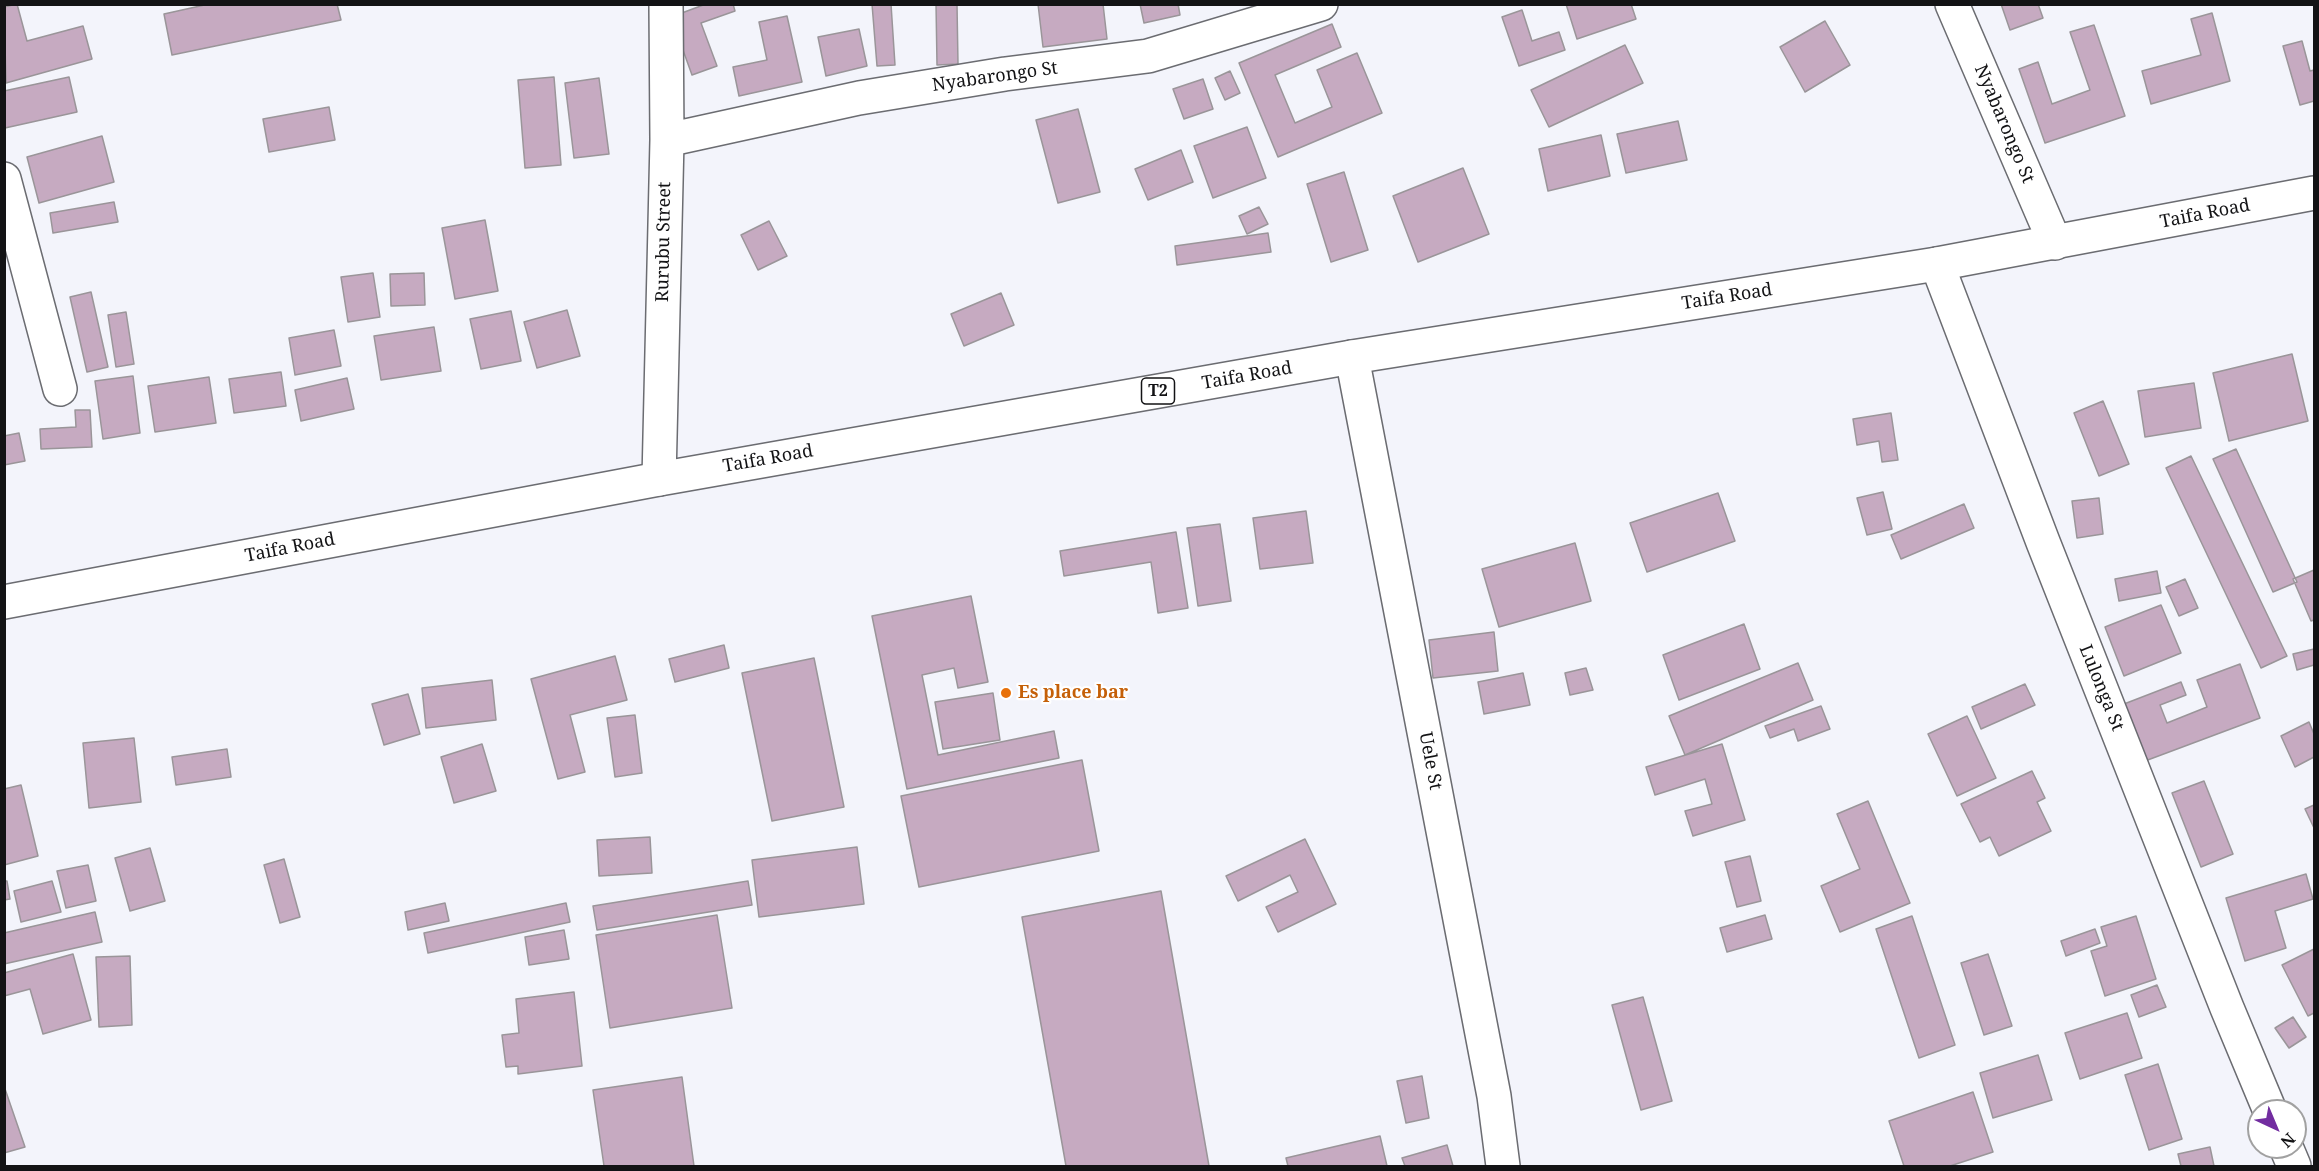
<!DOCTYPE html>
<html>
<head>
<meta charset="utf-8">
<style>
  body { margin:0 }
  #map { position:relative; width:2319px; height:1171px; overflow:hidden; background:#f3f4fb; font-family:"Noto Serif",serif }
  canvas { display:block }
  .frame { position:absolute; inset:0; border:6px solid #131315; pointer-events:none }
  .north { position:absolute; left:2247px; top:1099px; width:60px; height:60px; box-sizing:border-box; background:#fff; border:2px solid #a1a1a1; border-radius:50%; rotate:136deg; font-size:16px; font-weight:700; line-height:24px; text-align:center; color:#131315 }
  .north::after { content:''; display:block; margin:auto; width:21px; height:27px; background:#722da0; clip-path:polygon(50% 0,100% 100%,50% 72%,0 100%) }
</style>
</head>
<body>
<div id="map">
<canvas width="2319" height="1171"></canvas>
<div class="frame"></div>
<div class="north">N</div>
</div>
<script>
const context = document.querySelector('canvas').getContext('2d');
context.lineJoin = 'round';
function fillPath(path, color) { context.fillStyle = color; context.fill(path, 'evenodd'); }
function trace(path, color, width, dash) { context.strokeStyle = color; context.lineWidth = width; context.lineCap = dash ? 'butt' : 'round'; context.setLineDash(dash || []); context.stroke(path); }
function label(font, color, halo, rows, align = 'center') {
  context.font = font + ' "Noto Serif",serif'; context.lineWidth = 4.5; context.setLineDash([]); context.textBaseline = 'middle'; context.strokeStyle = halo; context.fillStyle = color; for (const [text, x, y, turn = 0] of rows) {
    context.save(); context.translate(x, y); context.rotate((+turn || 0) * Math.PI / 180); context.textAlign = isNaN(turn) ? turn : align; if (halo) context.strokeText(text, 0, 0); context.fillText(text, 0, 0); context.restore();
  }
}
const building = new Path2D(`
  M17 4 27 41 83 26 92 59 6 83 4 7Z
  M209 4H337L341 20 172 55 164 14Z
  M706 4H733L735 11 701 23 717 66 692 75 671 17Z
  M872 4H891L895 65 877 66Z
  M936 4H957L958 64 937 65Z
  M1038 4H1103L1107 39 1043 47Z
  M1140 4H1178L1180 15 1144 23Z
  M1566 4H1631L1636 19 1577 39Z
  M2001 4H2038L2043 18 2010 30Z
  M1522 10 1532 41 1559 32 1565 50 1519 66 1502 17Z
  M2212 13 2230 81 2151 104 2142 71 2201 55 2191 19Z
  M787 16 802 82 739 96 733 67 767 60 759 22Z
  M1825 21 1850 65 1805 92 1780 47Z
  M1332 24 1341 47 1275 75 1295 123 1332 107 1317 70 1357 53 1382 113 1278 157 1239 63Z
  M2094 25 2125 116 2045 143 2019 69 2038 62 2052 104 2090 90 2070 32Z
  M859 29 867 66 826 76 818 37Z
  M2302 41 2310 71 2314 70V101L2300 105 2283 46Z
  M1625 45 1643 83 1549 127 1531 90Z
  M1230 71 1240 93 1225 100 1215 78Z
  M69 77 77 112 5 128 4 91Z
  M554 77 561 165 525 168 518 80Z
  M599 78 609 154 574 158 565 83Z
  M1203 79 1213 109 1184 119 1173 89Z
  M329 107 335 140 269 152 263 119Z
  M1078 109 1100 192 1058 203 1036 120Z
  M1678 121 1687 160 1626 173 1617 134Z
  M1247 127 1266 178 1213 198 1194 146Z
  M1601 135 1610 176 1548 191 1539 149Z
  M102 136 114 182 39 203 27 157Z
  M1181 150 1193 182 1148 200 1135 169Z
  M1463 168 1489 234 1418 262 1393 196Z
  M1344 172 1368 250 1331 262 1307 184Z
  M114 202 118 222 53 233 50 213Z
  M1259 207 1268 224 1247 234 1239 216Z
  M485 220 498 291 455 299 442 228Z
  M769 221 787 256 758 270 741 235Z
  M1268 233 1271 252 1177 265 1175 246Z
  M373 273 380 317 348 322 341 277Z
  M424 273 425 305 391 306 390 274Z
  M91 292 108 367 87 372 70 297Z
  M1001 293 1014 325 964 346 951 314Z
  M567 310 580 356 537 368 524 322Z
  M511 311 521 361 481 369 470 319Z
  M126 312 134 364 116 367 108 315Z
  M434 327 441 371 381 380 374 336Z
  M334 330 341 366 295 375 289 338Z
  M2292 354 2308 421 2229 441 2213 373Z
  M281 372 286 406 234 413 229 379Z
  M133 376 140 433 103 439 95 381Z
  M209 377 216 423 155 432 148 386Z
  M347 378 354 409 301 421 295 390Z
  M2194 383 2201 428 2145 437 2138 391Z
  M2103 401 2129 464 2099 476 2074 413Z
  M75 410H90L92 447 41 449 40 429 76 427Z
  M1891 413 1898 460 1882 462 1879 441 1857 445 1853 419Z
  M19 433 25 461 4 465V436Z
  M2236 449 2297 582 2273 592 2213 459Z
  M2191 456 2287 656 2261 668 2166 468Z
  M1883 492 1892 529 1867 535 1857 498Z
  M1718 493 1735 541 1647 572 1630 523Z
  M2099 498 2103 534 2077 538 2072 501Z
  M1964 504 1974 528 1901 559 1891 535Z
  M1306 511 1313 563 1260 569 1253 518Z
  M1220 524 1231 601 1198 606 1187 528Z
  M1176 532 1188 608 1158 613 1151 562 1064 576 1060 551Z
  M1575 543 1591 601 1499 627 1482 569Z
  M2314 570V620L2311 621 2293 579Z
  M2157 571 2161 593 2119 601 2115 579Z
  M2185 579 2198 608 2179 616 2166 587Z
  M971 596 988 682 958 688 954 668 922 675 938 755 1054 731 1059 758 907 789 872 616Z
  M2161 605 2181 653 2124 676 2105 627Z
  M1744 624 1760 669 1679 700 1663 655Z
  M1494 632 1498 671 1433 678 1429 640Z
  M724 645 729 668 675 682 669 659Z
  M2314 649V665L2297 670 2293 654Z
  M615 656 627 700 570 715 585 772 558 779 531 679Z
  M814 658 844 807 772 821 742 673Z
  M1798 663 1813 700 1685 755 1669 716Z
  M2240 664 2260 718 2145 761 2124 704 2181 682 2186 695 2160 705 2167 723 2207 707 2197 680Z
  M1586 668 1593 690 1570 695 1565 673Z
  M1523 673 1530 705 1484 714 1478 682Z
  M492 680 496 720 426 728 422 688Z
  M2025 684 2035 705 1981 729 1972 707Z
  M993 693 1000 740 943 749 935 702Z
  M408 694 420 734 384 745 372 704Z
  M1821 706 1830 729 1798 741 1794 729 1770 738 1765 726Z
  M635 715 642 773 615 777 607 718Z
  M1967 716 1996 778 1957 796 1928 734Z
  M2309 722 2314 734V757L2295 767 2281 736Z
  M134 738 141 802 89 808 83 743Z
  M482 744 496 791 454 803 441 757Z
  M1722 744 1745 820 1693 836 1685 811 1712 804 1705 779 1655 795 1646 767Z
  M227 749 231 777 176 785 172 757Z
  M1082 760 1099 851 919 887 901 796Z
  M2032 771 2045 798 2037 802 2051 831 1999 856 1990 837 1980 842 1961 804Z
  M2204 781 2233 854 2201 867 2172 793Z
  M21 785 38 856 4 865V789Z
  M1868 801 1910 903 1840 932 1821 886 1860 869 1837 814Z
  M2314 805V828L2305 809Z
  M650 837 652 873 599 876 597 840Z
  M1305 839 1336 904 1278 932 1266 907 1298 892 1290 875 1238 901 1226 876Z
  M857 847 864 904 759 917 752 860Z
  M150 848 165 901 130 911 115 858Z
  M1750 856 1761 901 1737 907 1725 862Z
  M284 859 300 917 280 923 264 865Z
  M88 865 96 901 66 908 57 871Z
  M2306 874 2313 899 2275 911 2286 948 2245 961 2226 898Z
  M4 881H7L10 899 4 900Z
  M52 881 61 912 21 922 14 891Z
  M748 881 752 905 597 930 593 906Z
  M1161 891 1209 1166H1066L1022 917Z
  M445 903 449 921 408 930 405 912Z
  M566 903 570 922 428 953 424 933Z
  M95 912 102 942 4 964V933Z
  M717 915 732 1008 610 1028 596 935Z
  M1765 915 1772 939 1727 952 1720 928Z
  M1912 916 1955 1045 1919 1058 1876 929Z
  M2136 916 2156 979 2105 996 2091 951 2107 946 2101 927Z
  M2095 929 2100 943 2066 956 2061 941Z
  M564 930 569 959 529 965 525 937Z
  M2314 949V1013L2308 1016 2282 965Z
  M73 954 91 1020 43 1034 30 989 4 996V973Z
  M1988 954 2012 1026 1984 1035 1961 963Z
  M130 956 132 1025 99 1027 96 957Z
  M2157 985 2166 1007 2139 1017 2131 995Z
  M574 992 582 1066 518 1074V1066L506 1067 502 1035 519 1033 516 999Z
  M1643 997 1672 1101 1641 1110 1612 1005Z
  M2127 1013 2142 1058 2080 1079 2065 1033Z
  M2293 1017 2306 1037 2289 1048 2275 1028Z
  M2038 1055 2052 1100 1993 1118 1980 1073Z
  M2158 1064 2182 1139 2149 1150 2125 1075Z
  M1422 1076 1429 1118 1406 1123 1397 1081Z
  M682 1077 694 1166H604L593 1090Z
  M4 1086 25 1147 4 1153Z
  M1973 1092 1993 1152 1950 1166H1904L1889 1121Z
  M1380 1136 1387 1166H1288L1286 1158Z
  M1447 1145 1453 1166H1405L1402 1158Z
  M2210 1147 2214 1166H2181L2178 1154Z`);
fillPath(building, '#c6aac1');
trace(building, '#9a9599', 1.5);
const minor = new Path2D(`
  M1952 4 2055 243
  M667 140 859 98 1005 74 1148 56 1321 4
  M4 179 60 389
  M1937 264 2043 542 2227 1008 2270 1111
  M1352 357 1494 1096 1503 1166
  M659 479 667 140 666 4
  M2286 1147 2294 1166`);
const trunk = new Path2D(`
  M4 602 659 479 1352 357 1937 264 2314 193`);
trace(minor, '#6b6c71', 36);
trace(trunk, '#6b6c71', 36);
trace(minor, '#fff', 33);
trace(trunk, '#fff', 33);
for (const [x, y, r, color] of [
  [1006,693,6,"#e8710a"]
]) { const dot = new Path2D(); dot.arc(x, y, r, 0, 2 * Math.PI); context.fillStyle = color; context.fill(dot); trace(dot, '#fff', 2); }
for (const [x, y, w] of [
  [1158,391,33]
]) { const box = new Path2D(); box.roundRect(x - w / 2, y - 13, w, 26, 4.5); context.fillStyle = '#fff'; context.fill(box); trace(box, '#131315', 1.5); }
label('bold 16px', '#131315', null, [
  ["T2",1158,391]
]);
label('18px', '#131315', '#fff', [
  ["Nyabarongo St",995,77,-8],
  ["Nyabarongo St",2004,124,67],
  ["Taifa Road",2205,214,-11],
  ["Rurubu Street",664,242,-89],
  ["Taifa Road",1727,297,-9],
  ["Taifa Road",1247,376,-10],
  ["Taifa Road",768,459,-10],
  ["Taifa Road",290,548,-11],
  ["Lulonga St",2101,688,68],
  ["Uele St",1430,761,79]
]);
label('bold 18px', '#c56008', '#fff', [
  ["Es place bar",1018,693]
], 'left');
</script>
</body>
</html>
